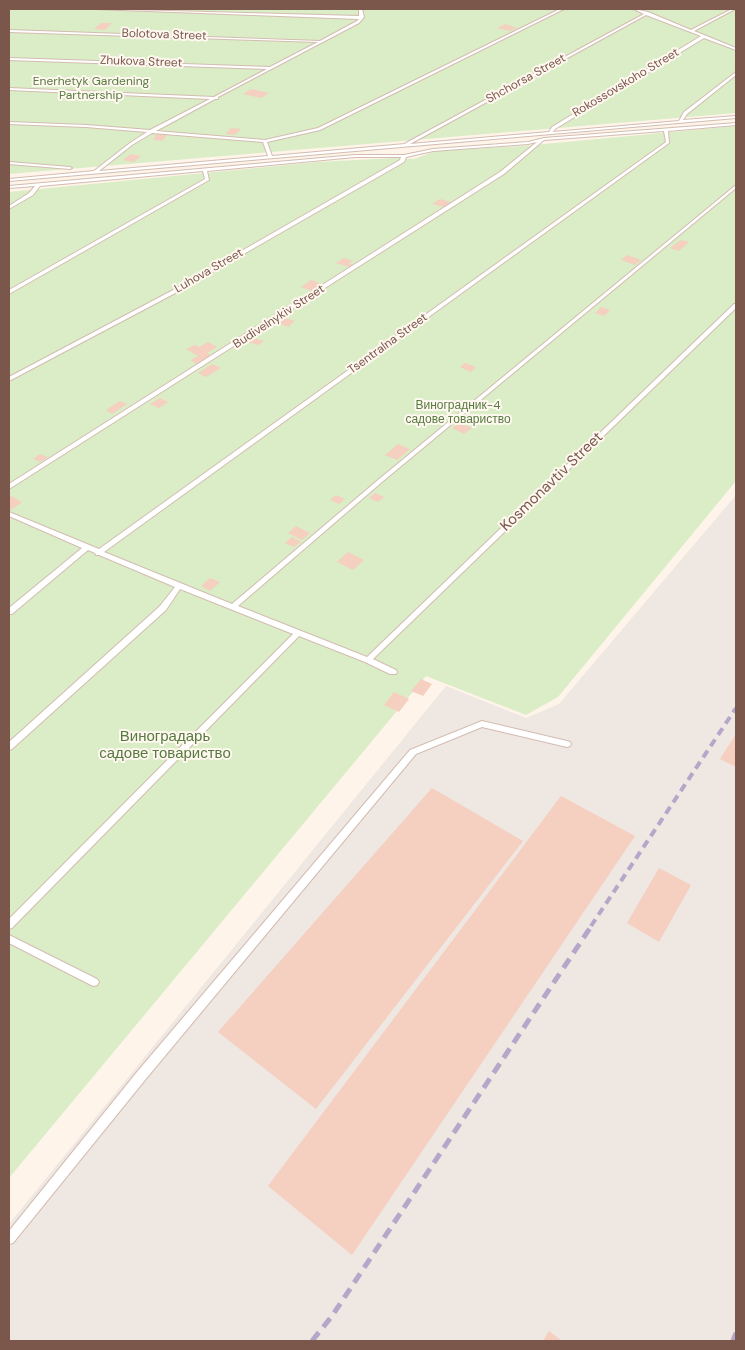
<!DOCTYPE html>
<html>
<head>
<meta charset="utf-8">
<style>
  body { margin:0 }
  #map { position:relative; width:745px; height:1350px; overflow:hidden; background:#fef4ea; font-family:"DM Sans",sans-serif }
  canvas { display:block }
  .frame { position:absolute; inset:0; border:10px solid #7b574b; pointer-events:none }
</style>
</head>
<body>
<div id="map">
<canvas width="745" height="1350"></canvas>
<div class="frame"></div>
</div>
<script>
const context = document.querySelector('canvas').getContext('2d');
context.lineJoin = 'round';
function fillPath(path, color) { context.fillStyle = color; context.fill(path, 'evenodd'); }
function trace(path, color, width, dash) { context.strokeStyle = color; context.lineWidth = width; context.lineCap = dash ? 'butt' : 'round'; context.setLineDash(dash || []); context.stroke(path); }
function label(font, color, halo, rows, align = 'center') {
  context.font = font + ' "DM Sans",sans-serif'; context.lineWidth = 4; context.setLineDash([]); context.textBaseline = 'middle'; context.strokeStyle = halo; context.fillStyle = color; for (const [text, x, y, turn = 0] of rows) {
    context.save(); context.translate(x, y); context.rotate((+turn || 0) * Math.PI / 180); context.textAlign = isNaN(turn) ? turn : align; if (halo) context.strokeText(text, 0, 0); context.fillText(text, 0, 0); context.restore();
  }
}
fillPath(new Path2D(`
  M736 495V1341H9V1224L446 686 526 718 559 704Z`), '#efe7e2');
fillPath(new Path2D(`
  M9 9H736V113L9 174Z
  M736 126V481L558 697 526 715 426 676 9 1178V192L318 162 395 158 414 159 436 151 523 146Z`), '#daedc6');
fillPath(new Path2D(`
  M101 23H112L105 30 94 29Z
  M505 24 517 28 510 31 497 28Z
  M251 89 269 93 261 98 243 94Z
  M231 128 241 129 235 135 225 134Z
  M157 134H167L163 141 153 140Z
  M131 154 141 156 134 162 123 160Z
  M440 199 451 202 444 207 432 204Z
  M681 240 689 242 679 251 670 248Z
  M627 255 641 260 635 265 621 260Z
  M344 258 353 261 349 263 353 265 349 267 336 263Z
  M311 280 322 284 312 291 301 287Z
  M601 307 610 310 604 316 595 313Z
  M286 318 295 321 288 327 275 322Z
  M253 338 264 341 259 345 248 342Z
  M208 342 217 347 207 353 213 356 197 364 190 360 198 356 186 349 195 345 199 347Z
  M465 363 476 367 471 372 460 367Z
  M212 364 221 368 206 377 198 373Z
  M160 398 168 402 159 408 150 404Z
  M120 401 127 404 112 414 106 410Z
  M459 423 472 428 464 434 452 428Z
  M398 444 410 449 397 460 385 455Z
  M40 454 48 457 40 462 33 459Z
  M375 493 384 497 378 502 369 498Z
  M9 495 22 502 11 510 9 509Z
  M336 495 345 499 339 504 330 500Z
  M296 526 310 533 302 540 288 533Z
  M292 537 301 542 294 547 285 543Z
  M348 552 364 560 353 570 337 562Z
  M210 578 220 582 210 591 201 586Z
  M421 679 432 684 423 696 411 691Z
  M394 692 409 699 399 712 384 705Z
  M736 734V767L720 759Z
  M432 788 523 841 316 1109 218 1032Z
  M561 796 635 836 352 1255 268 1186Z
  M659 868 691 885 659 942 627 923Z
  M549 1331 562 1341H543Z`), '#f5cfc0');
const service = new Path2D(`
  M94 9 359 16V9H362L364 17 359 23 218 97V99H215L156 131 265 140 318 128 560 9H564L320 130 267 142 272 156 405 144 406 143 644 14 634 9 648 12 691 30 732 9H735L694 31 736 48V50L704 38 555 129 553 132 679 121 684 112 736 72V75L687 114 683 120 736 116V118L9 181V179L94 171 130 143 147 132 86 127 9 124V122L86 125 150 130 210 99 9 90V88L214 97 267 69 9 60V58L270 67 318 42 9 32V30L320 41 357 21 359 19ZM646 15 701 36 552 127 549 132 410 144ZM152 133 263 142 268 156 99 171 132 145Z
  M736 123V125L668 131 669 143 104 552 232 604 378 480 736 185V188L382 482 238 606 367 657 734 304H736V308L373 659 396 670 397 672 396 674H390L365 662 299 636 12 928 9 929V919L293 634 180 589 166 610 12 749 9 750V742L160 606 175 587 99 555H96L95 553 88 550 12 614H9V608L82 548 9 516V512L99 549 666 142 664 131 544 140 504 174 9 489V484L500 172 537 142 528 144 433 151 406 157 404 162 181 290 9 381V377L177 288 400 160 401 157H355L207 171 209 180 9 294V290L205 179 203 171 40 186 33 195 9 209V206L29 193 35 186 9 188V186L355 155H404L433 149 528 142 544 138Z
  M9 162 70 167 72 168 70 169 9 164Z
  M482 721 567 741 570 742 571 744 570 746 567 747 482 727 416 754 145 1080 13 1243 9 1244V1231L137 1072 410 750Z
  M9 935 97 979 99 982 97 985 94 986 91 985 9 943Z`);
trace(service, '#d4bcb1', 2);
fillPath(service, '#fff');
trace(new Path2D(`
  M591 926 736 708`), '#b5a6ca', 4, [8, 5.5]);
trace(new Path2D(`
  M312 1341 332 1316 592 925
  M733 1341 736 1333`), '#b5a6ca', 5, [11, 7]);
label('12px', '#7b574b', '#fff8f1', [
  ["Bolotova Street",164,35,2],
  ["Zhukova Street",141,62,2],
  ["Shchorsa Street",526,79,-29],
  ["Rokossovskoho Street",626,83,-31],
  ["Luhova Street",209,271,-30],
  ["Budivelnykiv Street",279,317,-33],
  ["Tsentralna Street",388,344,-36]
]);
label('12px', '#577a3f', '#fff8f1', [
  ["Enerhetyk Gardening",91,82],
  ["Partnership",91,96],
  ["Виноградник-4",458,406],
  ["садове товариство",458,420]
]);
label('15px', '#7b574b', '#fff8f1', [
  ["Kosmonavtiv Street",552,482,-44]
]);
label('15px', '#577a3f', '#fff8f1', [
  ["Виноградарь",165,737],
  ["садове товариство",165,754]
]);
</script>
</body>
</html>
